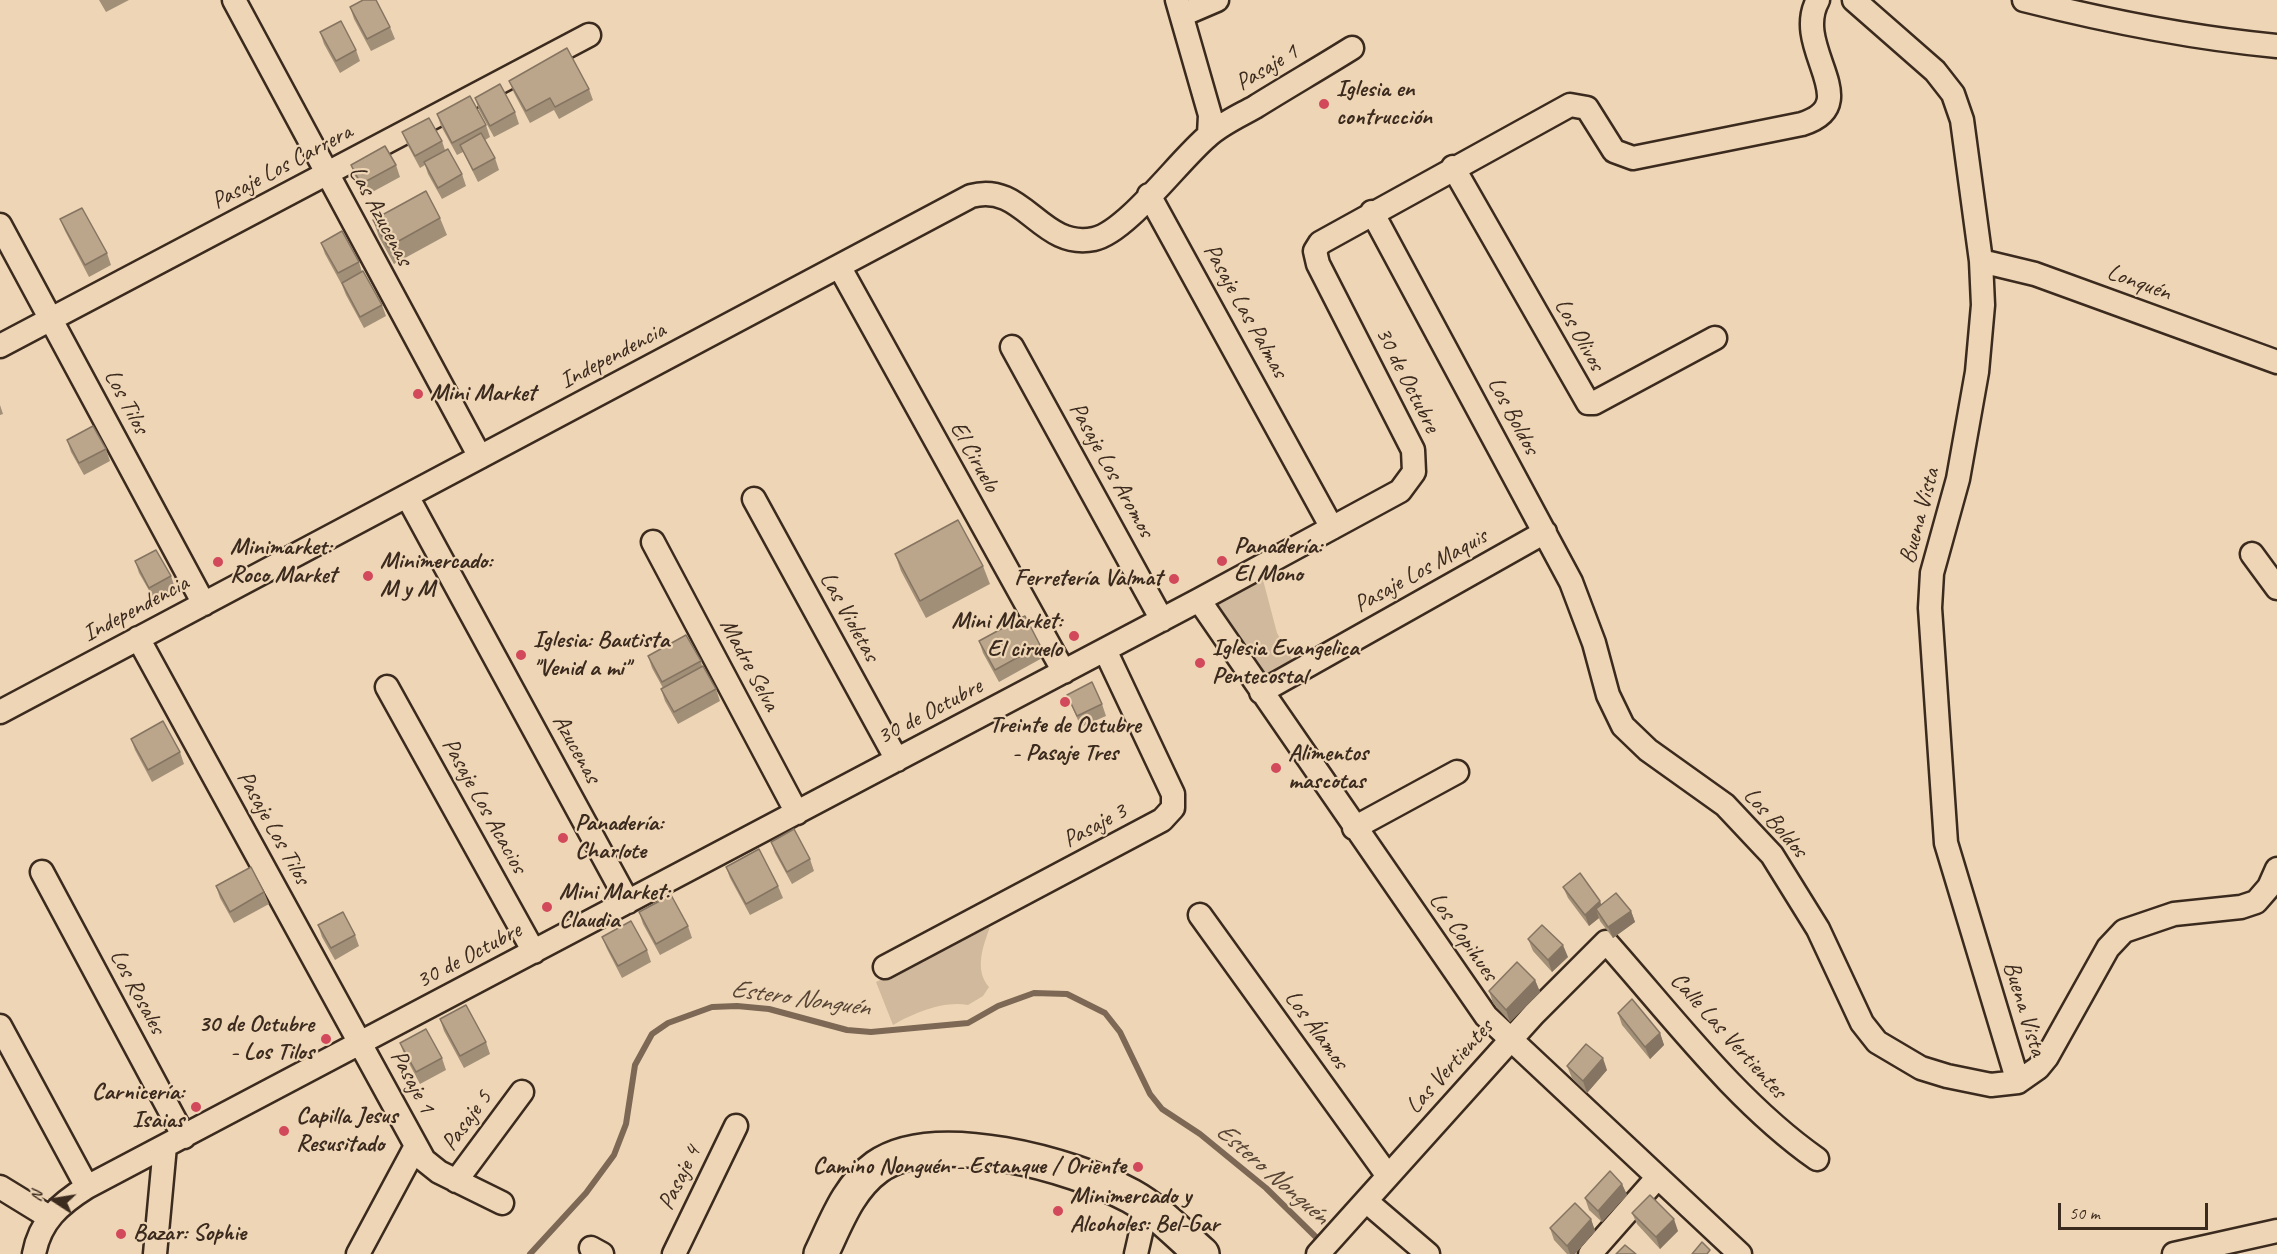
<!DOCTYPE html>
<html>
<head>
<meta charset="utf-8">
<style>
  body { margin:0 }
  #map { position:relative; width:2277px; height:1254px; overflow:hidden; background:#eed5b5; font-family:Caveat,sans-serif }
  canvas { display:block }
  .north { position:absolute; left:24px; top:1170px; width:60px; height:60px; -webkit-text-stroke:4px #eed5b5; paint-order:stroke; rotate:282deg; font-size:16px; font-weight:700; line-height:24px; text-align:center; color:#3b2a1e }
  .north::after { content:''; display:block; margin:auto; width:21px; height:27px; background:#3b2a1e; clip-path:polygon(50% 0,100% 100%,50% 72%,0 100%) }
  .scale { position:absolute; left:2058px; top:1203px; width:150px; height:27px; box-sizing:border-box; border:3px solid #3b2a1e; border-top:0; padding-left:8px; font-size:18px; line-height:21px; white-space:nowrap; color:#3b2a1e; -webkit-text-stroke:4px #eed5b5; paint-order:stroke }
</style>
</head>
<body>
<div id="map">
<canvas width="2277" height="1254"></canvas>
<div class="north">N</div>
<div class="scale">50 m</div>
</div>
<script>
const context = document.querySelector('canvas').getContext('2d');
context.lineJoin = 'round';
function fillPath(path, color) { context.fillStyle = color; context.fill(path, 'evenodd'); }
function trace(path, color, width, dash) { context.strokeStyle = color; context.lineWidth = width; context.lineCap = dash ? 'butt' : 'round'; context.setLineDash(dash || []); context.stroke(path); }
function label(font, color, halo, rows, align = 'center') {
  context.font = font + ' Caveat,sans-serif'; context.lineWidth = 4.5; context.setLineDash([]); context.textBaseline = 'middle'; context.strokeStyle = halo; context.fillStyle = color; for (const [text, x, y, turn = 0] of rows) {
    context.save(); context.translate(x, y); context.rotate((+turn || 0) * Math.PI / 180); context.textAlign = isNaN(turn) ? turn : align; if (halo) context.strokeText(text, 0, 0); context.fillText(text, 0, 0); context.restore();
  }
}
fillPath(new Path2D(`
  M1262 576 1277 633 1293 661 1262 685 1203 602Z
  M990 927C983 946 974 970 989 987L983 996 968 1005C945 1000 913 1013 893 1025L876 982Z`), '#d0b99c');
trace(new Path2D(`
  M530 1254 586 1193 614 1155 626 1124 635 1065 652 1034 668 1023 712 1007 737 1006 769 1009 847 1030 871 1032 968 1023 998 1006 1034 993 1067 994 1105 1013 1120 1032 1150 1094 1162 1109 1200 1134 1266 1188 1322 1243`), '#7c6855', 6);
const street = new Path2D(`
  M234 0 480 457
  M1177 0 1210 115 1209 135
  M1854 0 1935 71 1953 94 1962 120 1981 261 1983 305 1977 372 1958 479 1932 573 1930 608 1946 843 2018 1082
  M2024 0C2107 21 2191 38 2277 46
  M1182 15 1217 0
  M1453 167 1588 403H1594L1715 338
  M1149 195 1332 528
  M1372 212 1571 582 1594 643 1608 695 1623 726 1648 750 1725 805 1772 855 1818 929 1862 1023 1877 1042 1921 1068 1947 1076 1991 1085 2018 1082 2038 1068 2047 1057 2108 948 2124 931 2174 914 2241 907 2256 902 2269 887 2277 869
  M0 225 204 604
  M1981 261 2035 274 2277 362
  M839 266 1064 672
  M0 346 589 35
  M1012 347 1162 620
  M407 496 628 902
  M754 499 897 760
  M653 542 797 813
  M2252 554 2277 588
  M1199 600 1486 1016 1740 1254
  M138 638 424 1160 439 1172 502 1203
  M387 687 534 952
  M1261 692 1545 532
  M0 712 971 196C1024 181 1040 250 1094 239 1127 232 1179 160 1208 136 1221 124 1239 116 1255 107 1287 87 1320 68 1352 48
  M1354 828 1457 772
  M42 872 184 1137
  M1200 915 1388 1176
  M885 967 1162 820 1173 808V794L1105 650
  M0 1026 87 1187
  M456 1181 522 1092
  M0 1187 49 1217
  M1366 1201 1428 1254
  M591 1248 602 1254
  M34 1254C40 1221 60 1204 87 1187L1199 600 1400 491 1414 472 1413 450 1318 264 1315 251 1320 243 1570 105 1587 108 1614 151 1633 158 1802 124C1867 104 1791 48 1818 0
  M155 1254 165 1146
  M358 1254 416 1146
  M674 1254 736 1126
  M1136 1254 1147 1206
  M1318 1254 1534 1014 1606 942C1672 1016 1736 1102 1817 1159
  M1590 1254 1657 1178
  M2174 1254 2277 1231`);
const secondary = new Path2D(`
  M821 1254C836 1223 848 1188 877 1167 935 1126 1073 1165 1131 1196 1158 1211 1179 1234 1202 1254`);
trace(street, '#3b2a1e', 27);
trace(secondary, '#3b2a1e', 38);
trace(street, '#eed5b5', 22);
trace(secondary, '#eed5b5', 33);
fillPath(new Path2D(`
  M99 0H129L106 12Z
  M350 7 390 27 395 39 371 51 354 19Z
  M320 32 356 50 360 61 340 73 324 44Z
  M509 81 589 89 593 100 559 119 554 110 530 123 514 93Z
  M475 98 515 112 519 124 494 137 479 110Z
  M437 114 486 125 490 137 485 140 495 158 499 170 478 182 463 152 457 155 441 126Z
  M402 132 442 141 445 150 462 174 466 186 442 199 428 174 425 165 420 168 407 144Z
  M351 165H396L400 177 365 196 355 177Z
  M440 218 447 235 394 264 379 237 373 220Z
  M60 219 107 253 111 265 89 277 65 231Z
  M321 243 359 262 362 272 382 305 386 316 364 328 346 295 342 285 325 254Z
  M0 405 3 414 0 415Z
  M67 440 106 449 110 461 84 475 71 452Z
  M895 554 983 566 990 584 926 618 901 571Z
  M135 561 171 576 175 588 154 599 139 573Z
  M979 641 1040 645 1044 657 999 682 983 653Z
  M648 656 701 661 702 666 716 689 720 701 678 724 665 701 661 689 663 688 652 668Z
  M1067 695 1102 704 1106 716 1081 727Z
  M131 739 180 752 184 764 152 782 135 750Z
  M771 842 810 859 814 871 792 884 775 853Z
  M726 867 778 886 783 898 750 915 730 878Z
  M216 886 264 892 269 904 234 923 220 898Z
  M1563 887 1600 901 1601 905 1631 911 1635 922 1613 938 1600 921 1599 918 1589 926 1568 898Z
  M639 912 688 926 692 938 660 955 643 924Z
  M318 925 355 935 359 946 335 960 322 937Z
  M602 937 647 950 651 962 622 978 607 949Z
  M1528 939 1568 957 1552 972 1533 951Z
  M1535 980 1540 992 1510 1022 1493 1003 1489 991Z
  M1618 1013 1660 1033 1664 1045 1650 1059 1622 1025Z
  M440 1019 486 1042 490 1054 464 1068 444 1031Z
  M400 1043 442 1058 446 1070 420 1084 404 1054Z
  M1567 1066 1607 1070 1587 1093 1572 1078Z
  M1622 1184 1627 1195 1602 1222 1589 1210 1585 1198Z
  M1632 1213 1678 1231 1660 1249 1637 1224Z
  M1591 1219 1595 1231 1575 1254H1567L1554 1240 1550 1228Z`), '#a28f78');
fillPath(new Path2D(`
  M1600 901 1604 913 1596 909 1599 918 1589 926 1585 915Z
  M1631 911 1635 922 1613 938 1608 927Z
  M1563 945 1568 957 1552 972 1548 960Z
  M1535 980 1540 992 1510 1022 1506 1010Z
  M1660 1033 1664 1045 1650 1059 1645 1047Z
  M1603 1058 1607 1070 1587 1093 1583 1081Z
  M1622 1184 1627 1195 1602 1222 1598 1211Z
  M1591 1219 1595 1231 1575 1254H1570L1567 1246Z
  M1674 1219 1678 1231 1660 1249 1656 1237Z`), '#847461');
const building = new Path2D(`
  M363 0H376L390 27 367 39 350 7Z
  M341 21 356 50 336 61 320 32Z
  M567 48 589 89 555 107 550 98 526 111 509 81Z
  M500 84 515 112 490 126 475 98Z
  M470 96 486 125 452 143 437 114Z
  M429 118 442 141 415 156 402 132Z
  M481 133 495 158 473 170 460 145Z
  M385 146 396 165 361 184 351 165Z
  M448 149 462 174 438 188 424 162Z
  M426 191 440 218 388 247 373 220Z
  M82 208 107 253 85 265 60 219Z
  M342 231 359 262 338 273 321 243Z
  M363 271 382 305 360 317 342 283Z
  M93 426 106 449 79 463 67 440Z
  M958 520 983 566 920 601 895 554Z
  M156 550 171 576 149 588 135 561Z
  M1025 616 1040 645 995 670 979 641Z
  M686 635 701 661 662 682 648 656Z
  M703 666 716 689 674 712 661 689Z
  M1092 682 1102 704 1077 716 1067 695Z
  M163 721 180 752 148 770 131 739Z
  M794 829 810 859 787 872 771 842Z
  M759 849 778 886 746 904 726 867Z
  M251 867 264 892 230 912 216 886Z
  M1580 873 1600 901 1585 915 1563 887Z
  M1616 893 1631 911 1608 927 1596 909Z
  M671 895 688 926 656 944 639 912Z
  M343 912 355 935 331 948 318 925Z
  M631 921 647 950 618 966 602 937Z
  M1542 925 1563 945 1548 960 1528 939Z
  M1517 962 1535 980 1506 1010 1489 991Z
  M1632 999 1660 1033 1645 1047 1618 1013Z
  M466 1005 486 1042 460 1056 440 1019Z
  M426 1029 442 1058 416 1072 400 1043Z
  M1586 1044 1603 1058 1583 1081 1567 1066Z
  M1610 1171 1622 1184 1598 1211 1585 1198Z
  M1650 1195 1674 1219 1656 1237 1632 1213Z
  M1575 1203 1591 1219 1567 1246 1550 1228Z
  M1702 1242 1710 1250 1707 1254H1692Z
  M1625 1245 1636 1254H1616Z`);
fillPath(building, '#bca68b');
trace(building, '#847461', 1.5);
for (const [x, y, r, color] of [
  [1324,104,6,"#d1495b"],
  [418,394,6,"#d1495b"],
  [1222,561,6,"#d1495b"],
  [218,562,6,"#d1495b"],
  [368,576,6,"#d1495b"],
  [1174,579,6,"#d1495b"],
  [1074,636,6,"#d1495b"],
  [521,655,6,"#d1495b"],
  [1200,663,6,"#d1495b"],
  [1065,702,6,"#d1495b"],
  [1276,768,6,"#d1495b"],
  [563,838,6,"#d1495b"],
  [547,907,6,"#d1495b"],
  [326,1039,6,"#d1495b"],
  [196,1107,6,"#d1495b"],
  [284,1131,6,"#d1495b"],
  [1138,1167,6,"#d1495b"],
  [1058,1211,6,"#d1495b"],
  [121,1234,6,"#d1495b"]
]) { const dot = new Path2D(); dot.arc(x, y, r, 0, 2 * Math.PI); context.fillStyle = color; context.fill(dot); trace(dot, '#eed5b5', 2); }
label('24px', '#3b2a1e', '#eed5b5', [
  ["Pasaje 1",1267,68,-31],
  ["Pasaje Los Carrera",282,167,-28],
  ["Las Azucenas",380,216,62],
  ["Lonquén",2139,283,20],
  ["Pasaje Las Palmas",1245,311,61],
  ["Los Olivos",1579,335,61],
  ["Independencia",613,356,-28],
  ["30 de Octubre",1407,380,63],
  ["Los Tilos",126,402,62],
  ["Los Boldos",1513,416,62],
  ["El Ciruelo",974,457,61],
  ["Pasaje Los Aromos",1111,470,61],
  ["Buena Vista",1920,516,-75],
  ["Pasaje Los Maquis",1421,571,-29],
  ["Independencia",136,609,-28],
  ["Las Violetas",849,617,61],
  ["Madre Selva",749,665,62],
  ["30 de Octubre",930,712,-28],
  ["Azucenas",576,749,61],
  ["Pasaje Los Acacios",484,806,61],
  ["Los Boldos",1775,823,49],
  ["Pasaje 3",1095,826,-28],
  ["Pasaje Los Tilos",273,828,61],
  ["Los Copihues",1463,937,55],
  ["30 de Octubre",469,956,-28],
  ["Los Rosales",137,992,62],
  ["Buena Vista",2024,1009,73],
  ["Los Álamos",1316,1030,54],
  ["Calle Las Vertientes",1728,1036,48],
  ["Las Vertientes",1450,1067,-48],
  ["Pasaje 1",412,1082,62],
  ["Pasaje 5",467,1121,-54],
  ["Pasaje 4",680,1178,-64]
]);
label('bold 24px', '#3b2a1e', '#eed5b5', [
  ["Iglesia en",1336,90],
  ["contrucción",1336,118],
  ["Mini Market",430,394],
  ["Panadería:",1234,547],
  ["El Mono",1234,575],
  ["Minimarket:",230,548],
  ["Roco Market",230,576],
  ["Minimercado:",380,562],
  ["M y M",380,590],
  ["Ferretería Valmat",1162,579,"right"],
  ["Mini Market:",1062,622,"right"],
  ["El ciruelo",1062,650,"right"],
  ["Iglesia: Bautista",533,641],
  ["\"Venid a mi\"",533,669],
  ["Iglesia Evangelica",1212,649],
  ["Pentecostal",1212,677],
  ["Treinte de Octubre",1065,726,"center"],
  ["- Pasaje Tres",1065,754,"center"],
  ["Alimentos",1288,754],
  ["mascotas",1288,782],
  ["Panadería:",575,824],
  ["Charlote",575,852],
  ["Mini Market:",559,893],
  ["Claudia",559,921],
  ["30 de Octubre",314,1025,"right"],
  ["- Los Tilos",314,1053,"right"],
  ["Carnicería:",184,1093,"right"],
  ["Isaias",184,1121,"right"],
  ["Capilla Jesus",296,1117],
  ["Resusitado",296,1145],
  ["Camino Nonguén - Estanque / Oriente",1126,1167,"right"],
  ["Minimercado y",1070,1197],
  ["Alcoholes: Bel-Gar",1070,1225],
  ["Bazar: Sophie",133,1234]
], 'left');
label('italic 26px', '#564435', '#eed5b5', [
  ["Estero Nonguén",800,999,8],
  ["Estero Nonguén",1272,1174,41]
]);
</script>
</body>
</html>
